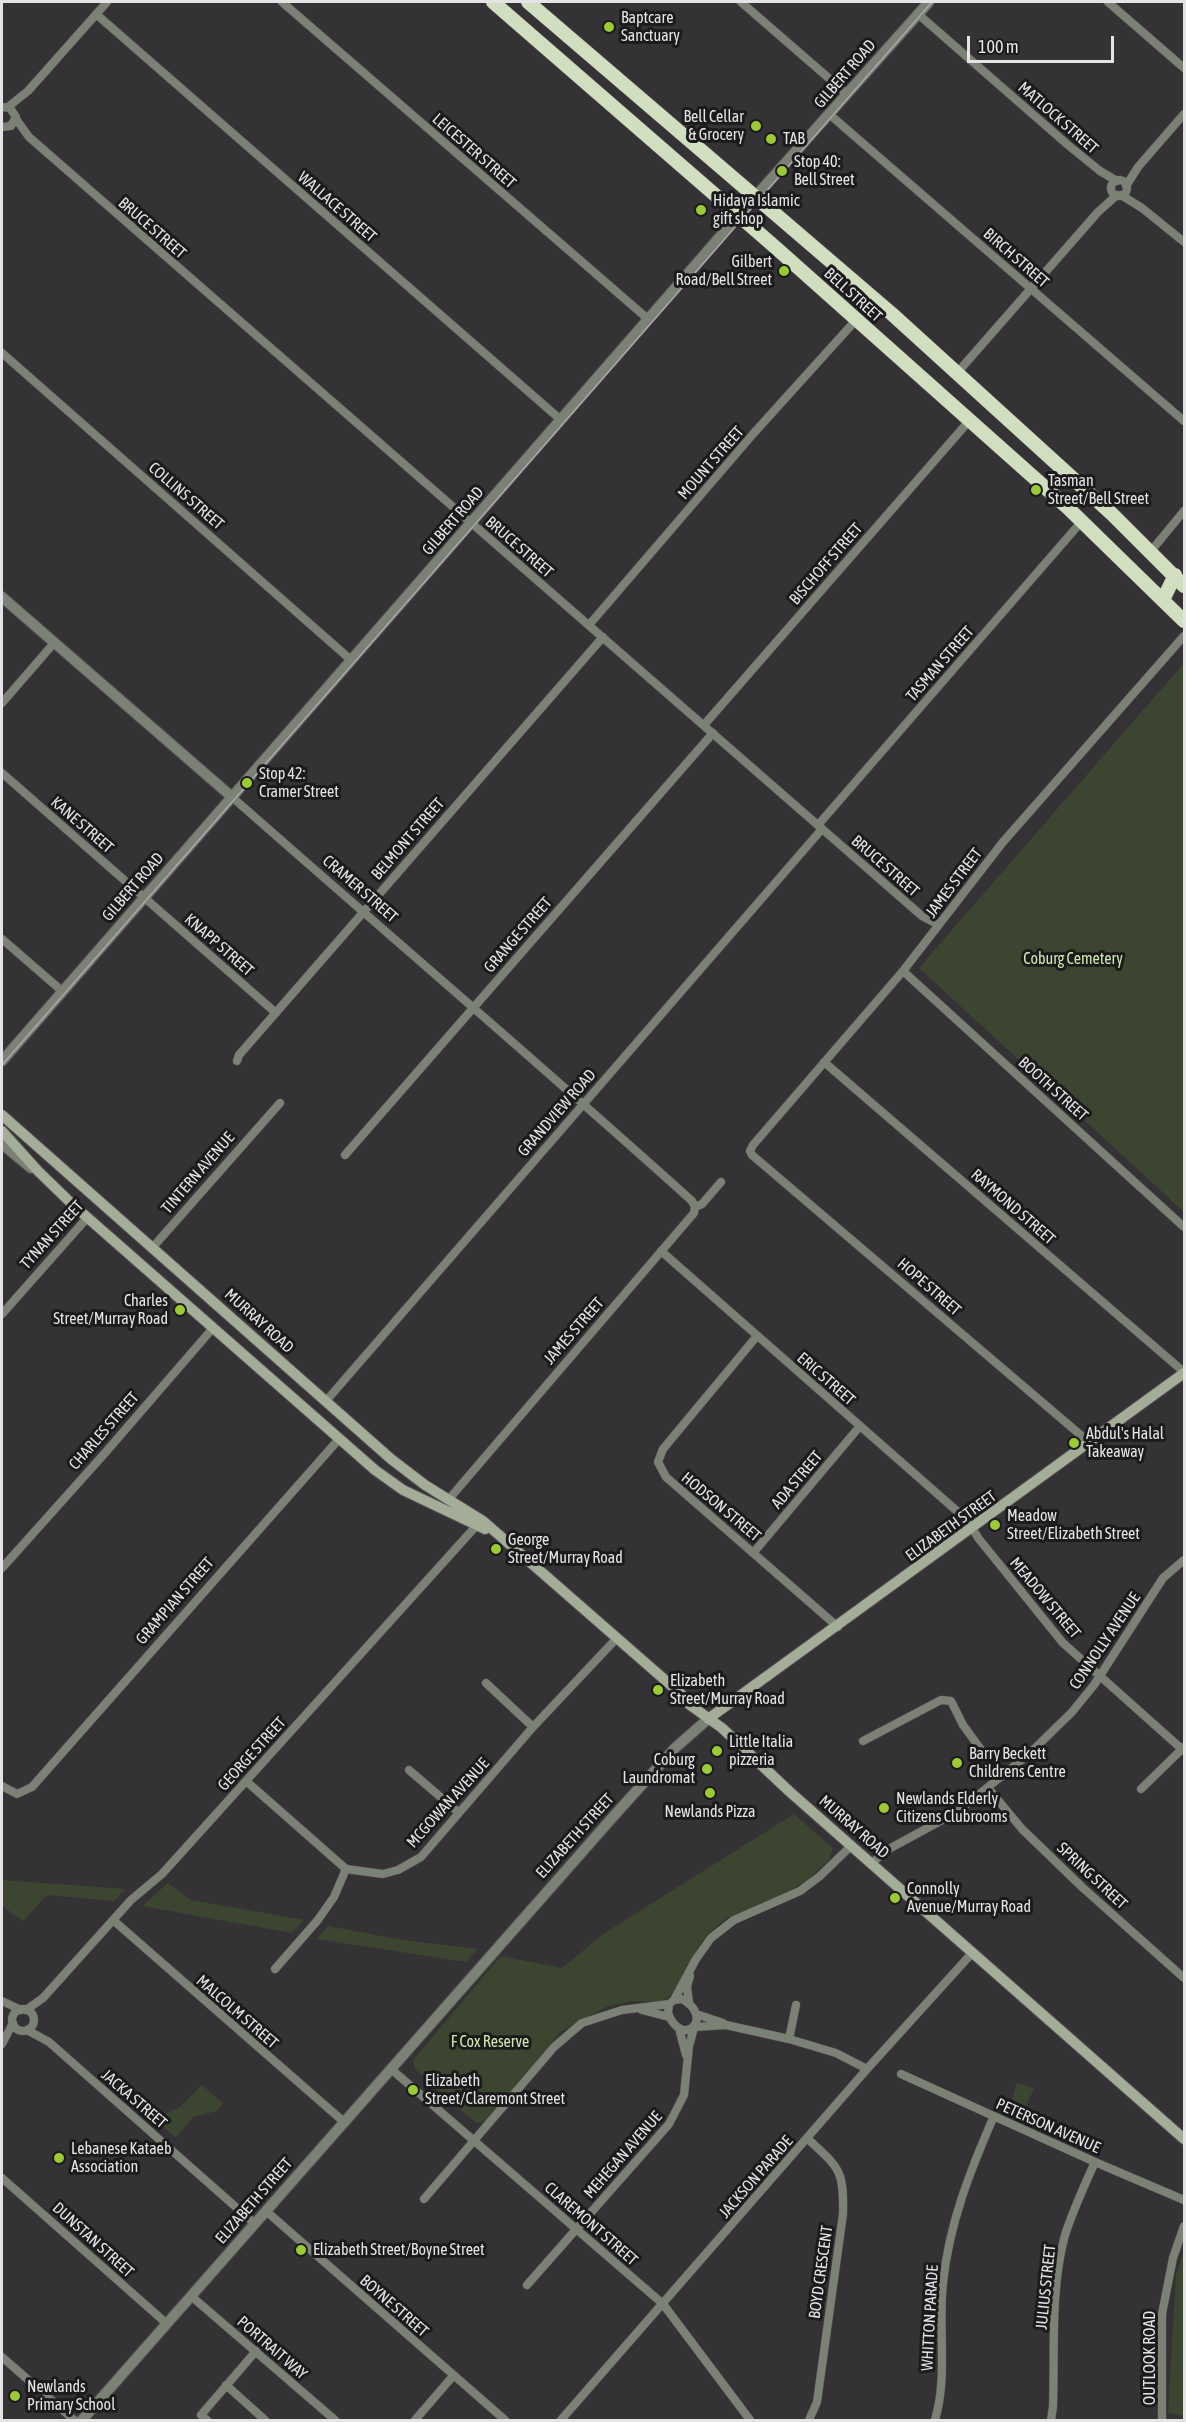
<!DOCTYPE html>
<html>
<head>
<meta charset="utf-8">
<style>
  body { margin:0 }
  #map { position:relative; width:1186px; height:2422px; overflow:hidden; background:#353235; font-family:"Asap Condensed",sans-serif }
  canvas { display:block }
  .frame { position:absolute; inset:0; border:3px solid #e5e3e5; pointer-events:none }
  .scale { position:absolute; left:967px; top:36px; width:147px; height:27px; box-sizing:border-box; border:3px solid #e5e3e5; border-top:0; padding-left:8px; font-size:18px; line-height:21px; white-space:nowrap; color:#e5e3e5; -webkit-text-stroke:4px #1c1b1c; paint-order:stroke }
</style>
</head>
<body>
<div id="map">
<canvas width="1186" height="2422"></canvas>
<div class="frame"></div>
<div class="scale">100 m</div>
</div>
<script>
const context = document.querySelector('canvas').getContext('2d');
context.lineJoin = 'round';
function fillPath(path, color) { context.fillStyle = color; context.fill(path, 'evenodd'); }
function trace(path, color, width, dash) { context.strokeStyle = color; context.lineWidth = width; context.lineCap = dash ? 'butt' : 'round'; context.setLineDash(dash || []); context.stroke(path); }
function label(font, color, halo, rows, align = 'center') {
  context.font = font + ' "Asap Condensed",sans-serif'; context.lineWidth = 6; context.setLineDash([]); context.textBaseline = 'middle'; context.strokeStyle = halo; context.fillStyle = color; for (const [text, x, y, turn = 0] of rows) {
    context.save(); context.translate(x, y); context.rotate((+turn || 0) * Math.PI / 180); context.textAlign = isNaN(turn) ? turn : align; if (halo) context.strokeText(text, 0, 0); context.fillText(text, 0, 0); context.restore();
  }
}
fillPath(new Path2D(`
  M1184 663V1212L919 968Z
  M794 1814 833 1848 829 1860 806 1881 793 1889 725 1919 708 1934 698 1947 674 1992 666 1999 658 2002 631 2001 606 2007 560 2032 486 2120 479 2123 472 2120 415 2069 413 2060 501 1956 562 1968 603 1934Z
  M2 1880 126 1889 114 1901 47 1895 23 1921 2 1906Z
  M168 1883 191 1900 304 1920 292 1933 142 1906Z
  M328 1926 403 1940 478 1949 466 1962 316 1939Z
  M1017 2083 1034 2088 1023 2114 1009 2108Z
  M202 2085 223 2103 217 2111 193 2117 176 2138 154 2119 180 2107Z
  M1184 2252V2416L1168 2413 1176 2275Z`), '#3c4530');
const minor = new Path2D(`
  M282 2 648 319
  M741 2 847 94
  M1108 2 1184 68
  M96 14 561 420
  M918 14 1068 145 1100 171 1117 181
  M2 107 10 108 16 117 11 126 2 127
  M8 107 28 91 107 2
  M829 114 1184 421
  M16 119 29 137 922 916 939 925
  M1111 188a8 8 0 1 1 16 0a8 8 0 1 1-16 0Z
  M1126 186 1138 167 1184 114
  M1121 195 1142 208 1184 242
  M2 353 351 660
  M957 373 1098 212 1117 195
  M1151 551 1184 511
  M589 625 753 434 856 320
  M2 703 54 643
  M704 725 969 421
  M2 773 276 1013
  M232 797C385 932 540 1064 692 1201L695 1207
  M818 825 1082 521
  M2 939 62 991
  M903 971 1184 1227
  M237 1061 239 1055 603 637
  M824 1062 1184 1372
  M345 1155 713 733
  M153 1247 280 1103
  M661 1251 966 1519 979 1539 1063 1643 1184 1751
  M2 1314 87 1218
  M757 1336 663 1449 658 1462 666 1477 838 1627
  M326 1401 822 829
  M1090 1443 752 1155 750 1151 753 1145 903 971 1003 842 1184 636
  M449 1499 694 1213 695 1207 702 1204 721 1182
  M754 1552 860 1426
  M2 1568 105 1453 213 1328
  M486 1683 533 1727
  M863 1741 941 1700 951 1701 963 1725 1001 1777
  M409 1770 458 1812
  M246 1781 346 1869 383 1874 398 1870 421 1857 533 1727 616 1639
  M2 1786 17 1794 32 1787 339 1439
  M988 1788 1022 1829 1082 1887 1184 1978
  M1141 1789 1184 1747
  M872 1863 887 1850 957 1812 1029 1754 1072 1712 1094 1685 1163 1578 1184 1560
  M113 1920 344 2122
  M275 1969 317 1921 334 1897 346 1869
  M682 1999C716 2018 682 2050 668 2013L669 2004 674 2000Z
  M674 2000 696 1959 711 1938 734 1920 800 1891 820 1876 852 1845
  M2 2001 21 2010
  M689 2003 687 1986 690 1976
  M12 2020a11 11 0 1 1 22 0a11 11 0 1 1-22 0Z
  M26 2010 43 1998 131 1900 162 1874 477 1525
  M642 2010 669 2017
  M696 2014 723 2023
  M695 2027 726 2025 789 2039 836 2053 867 2069
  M679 2028 686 2055
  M27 2030 49 2042 255 2224
  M789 2039 796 2005
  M2 2044 13 2023
  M391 2069 663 2304 750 2420
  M901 2074 1095 2162 1184 2200
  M808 2139C839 2168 844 2169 843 2214L817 2402 809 2420
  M2 2178 166 2323
  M424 2199 554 2047 582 2023 622 2010 669 2004
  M266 2211 505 2420
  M527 2285 669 2124 684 2095 689 2046 694 2028
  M191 2296 335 2420
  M2 2357 74 2420
  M226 2385 265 2420
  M207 2420 201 2415 256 2351
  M415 2420 453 2376
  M561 2420 867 2069 973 1952
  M935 2420C948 2377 938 2328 943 2283 949 2224 970 2171 994 2116
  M1051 2420 1053 2407C1055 2350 1050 2290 1065 2235 1073 2210 1084 2186 1095 2162
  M1162 2420V2314L1173 2258 1184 2226`);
const tertiary = new Path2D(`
  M2 597 232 797
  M2 1061 738 216 929 2
  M2 1144 31 1168
  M82 2420 612 1818 675 1748 708 1719`);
const secondary = new Path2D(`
  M2 1115 391 1459 425 1485 483 1521 681 1694 690 1705 722 1728 790 1792 1184 2139
  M2 1131 38 1171 72 1204 375 1470 403 1490 485 1529
  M708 1719 1184 1373`);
const trunk = new Path2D(`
  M493 2 775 247 1067 507 1184 621
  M528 2 892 314 1112 514 1184 586
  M1163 600 1175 575`);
trace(minor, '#514e51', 9);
trace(tertiary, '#514e51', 12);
trace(secondary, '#514e51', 12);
trace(trunk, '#514e51', 15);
trace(minor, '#7b8174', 8);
trace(tertiary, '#7b8174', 10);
trace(secondary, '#a4ad97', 10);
trace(trunk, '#d1dec0', 14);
trace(new Path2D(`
  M2 1065 932 2`), '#aaa8aa', 1.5);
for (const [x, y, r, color] of [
  [609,27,6,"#9acb34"],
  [756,126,6,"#9acb34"],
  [771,139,6,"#9acb34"],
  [782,171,6,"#9acb34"],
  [701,210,6,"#9acb34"],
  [784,271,6,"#9acb34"],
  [1036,490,6,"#9acb34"],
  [247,783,6,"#9acb34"],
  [180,1310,6,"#9acb34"],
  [1074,1443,6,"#9acb34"],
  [995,1525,6,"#9acb34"],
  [496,1549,6,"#9acb34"],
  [658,1690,6,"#9acb34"],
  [717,1751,6,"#9acb34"],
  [957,1763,6,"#9acb34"],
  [707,1769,6,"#9acb34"],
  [710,1793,6,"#9acb34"],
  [884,1808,6,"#9acb34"],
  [895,1898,6,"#9acb34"],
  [413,2090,6,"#9acb34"],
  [59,2158,6,"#9acb34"],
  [301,2250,6,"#9acb34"],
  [15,2396,6,"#9acb34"]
]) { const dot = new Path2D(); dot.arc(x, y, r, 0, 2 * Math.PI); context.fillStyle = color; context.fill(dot); trace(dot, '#1c1b1c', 2); }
label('16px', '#e5e3e5', '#1c1b1c', [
  ["Baptcare",621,18],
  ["Sanctuary",621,36],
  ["Bell Cellar",744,117,"right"],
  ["& Grocery",744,135,"right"],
  ["TAB",783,139],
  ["Stop 40:",794,162],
  ["Bell Street",794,180],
  ["Hidaya Islamic",713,201],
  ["gift shop",713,219],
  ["Gilbert",772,262,"right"],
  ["Road/Bell Street",772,280,"right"],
  ["Tasman",1048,481],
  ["Street/Bell Street",1048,499],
  ["Stop 42:",259,774],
  ["Cramer Street",259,792],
  ["Charles",168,1301,"right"],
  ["Street/Murray Road",168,1319,"right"],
  ["Abdul's Halal",1086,1434],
  ["Takeaway",1086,1452],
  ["Meadow",1007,1516],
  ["Street/Elizabeth Street",1007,1534],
  ["George",508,1540],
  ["Street/Murray Road",508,1558],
  ["Elizabeth",670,1681],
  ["Street/Murray Road",670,1699],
  ["Little Italia",729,1742],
  ["pizzeria",729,1760],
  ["Barry Beckett",969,1754],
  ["Childrens Centre",969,1772],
  ["Coburg",695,1760,"right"],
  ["Laundromat",695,1778,"right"],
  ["Newlands Elderly",896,1799],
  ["Citizens Clubrooms",896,1817],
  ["Newlands Pizza",710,1812,"center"],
  ["Connolly",907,1889],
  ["Avenue/Murray Road",907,1907],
  ["Elizabeth",425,2081],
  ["Street/Claremont Street",425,2099],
  ["Lebanese Kataeb",71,2149],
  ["Association",71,2167],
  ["Elizabeth Street/Boyne Street",313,2250],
  ["Newlands",27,2387],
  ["Primary School",27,2405]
], 'left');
label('16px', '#e5e3e5', '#1c1b1c', [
  ["GILBERT ROAD",845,74,-49],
  ["MATLOCK STREET",1058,118,41],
  ["LEICESTER STREET",474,151,41],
  ["WALLACE STREET",337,207,41],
  ["BRUCE STREET",152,228,41],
  ["BIRCH STREET",1016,258,41],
  ["BELL STREET",853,295,42],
  ["MOUNT STREET",711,463,-49],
  ["COLLINS STREET",186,496,41],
  ["GILBERT ROAD",453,521,-49],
  ["BRUCE STREET",519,547,41],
  ["BISCHOFF STREET",826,564,-49],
  ["TASMAN STREET",940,664,-49],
  ["KANE STREET",82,825,41],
  ["BELMONT STREET",408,839,-49],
  ["BRUCE STREET",885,866,41],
  ["JAMES STREET",954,883,-53],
  ["GILBERT ROAD",133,887,-49],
  ["CRAMER STREET",360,889,41],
  ["GRANGE STREET",518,935,-49],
  ["KNAPP STREET",219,945,41],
  ["BOOTH STREET",1053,1089,42],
  ["GRANDVIEW ROAD",557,1113,-49],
  ["TINTERN AVENUE",198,1173,-49],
  ["RAYMOND STREET",1013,1207,41],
  ["TYNAN STREET",52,1235,-48],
  ["HOPE STREET",929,1287,41],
  ["MURRAY ROAD",259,1321,42],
  ["JAMES STREET",574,1331,-49],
  ["ERIC STREET",826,1379,41],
  ["CHARLES STREET",104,1431,-49],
  ["ADA STREET",797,1480,-50],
  ["HODSON STREET",721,1507,40],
  ["ELIZABETH STREET",951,1526,-36],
  ["MEADOW STREET",1045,1598,50],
  ["GRAMPIAN STREET",175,1601,-49],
  ["CONNOLLY AVENUE",1105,1641,-56],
  ["GEORGE STREET",252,1754,-48],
  ["MCGOWAN AVENUE",448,1803,-48],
  ["MURRAY ROAD",854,1827,41],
  ["ELIZABETH STREET",575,1836,-48],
  ["SPRING STREET",1092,1876,43],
  ["MALCOLM STREET",237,2012,41],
  ["JACKA STREET",134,2099,41],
  ["PETERSON AVENUE",1048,2126,24],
  ["MEHEGAN AVENUE",623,2155,-49],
  ["JACKSON PARADE",756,2177,-49],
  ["ELIZABETH STREET",254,2201,-49],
  ["CLAREMONT STREET",591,2224,41],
  ["DUNSTAN STREET",93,2240,42],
  ["BOYD CRESCENT",821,2272,-82],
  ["JULIUS STREET",1046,2287,-84],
  ["BOYNE STREET",394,2306,41],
  ["WHITTON PARADE",930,2318,-87],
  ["PORTRAIT WAY",272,2348,41],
  ["OUTLOOK ROAD",1150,2358,-90]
]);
label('16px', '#d0e7b0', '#1c1b1c', [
  ["Coburg Cemetery",1073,959],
  ["F Cox Reserve",490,2042]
]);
</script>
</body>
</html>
